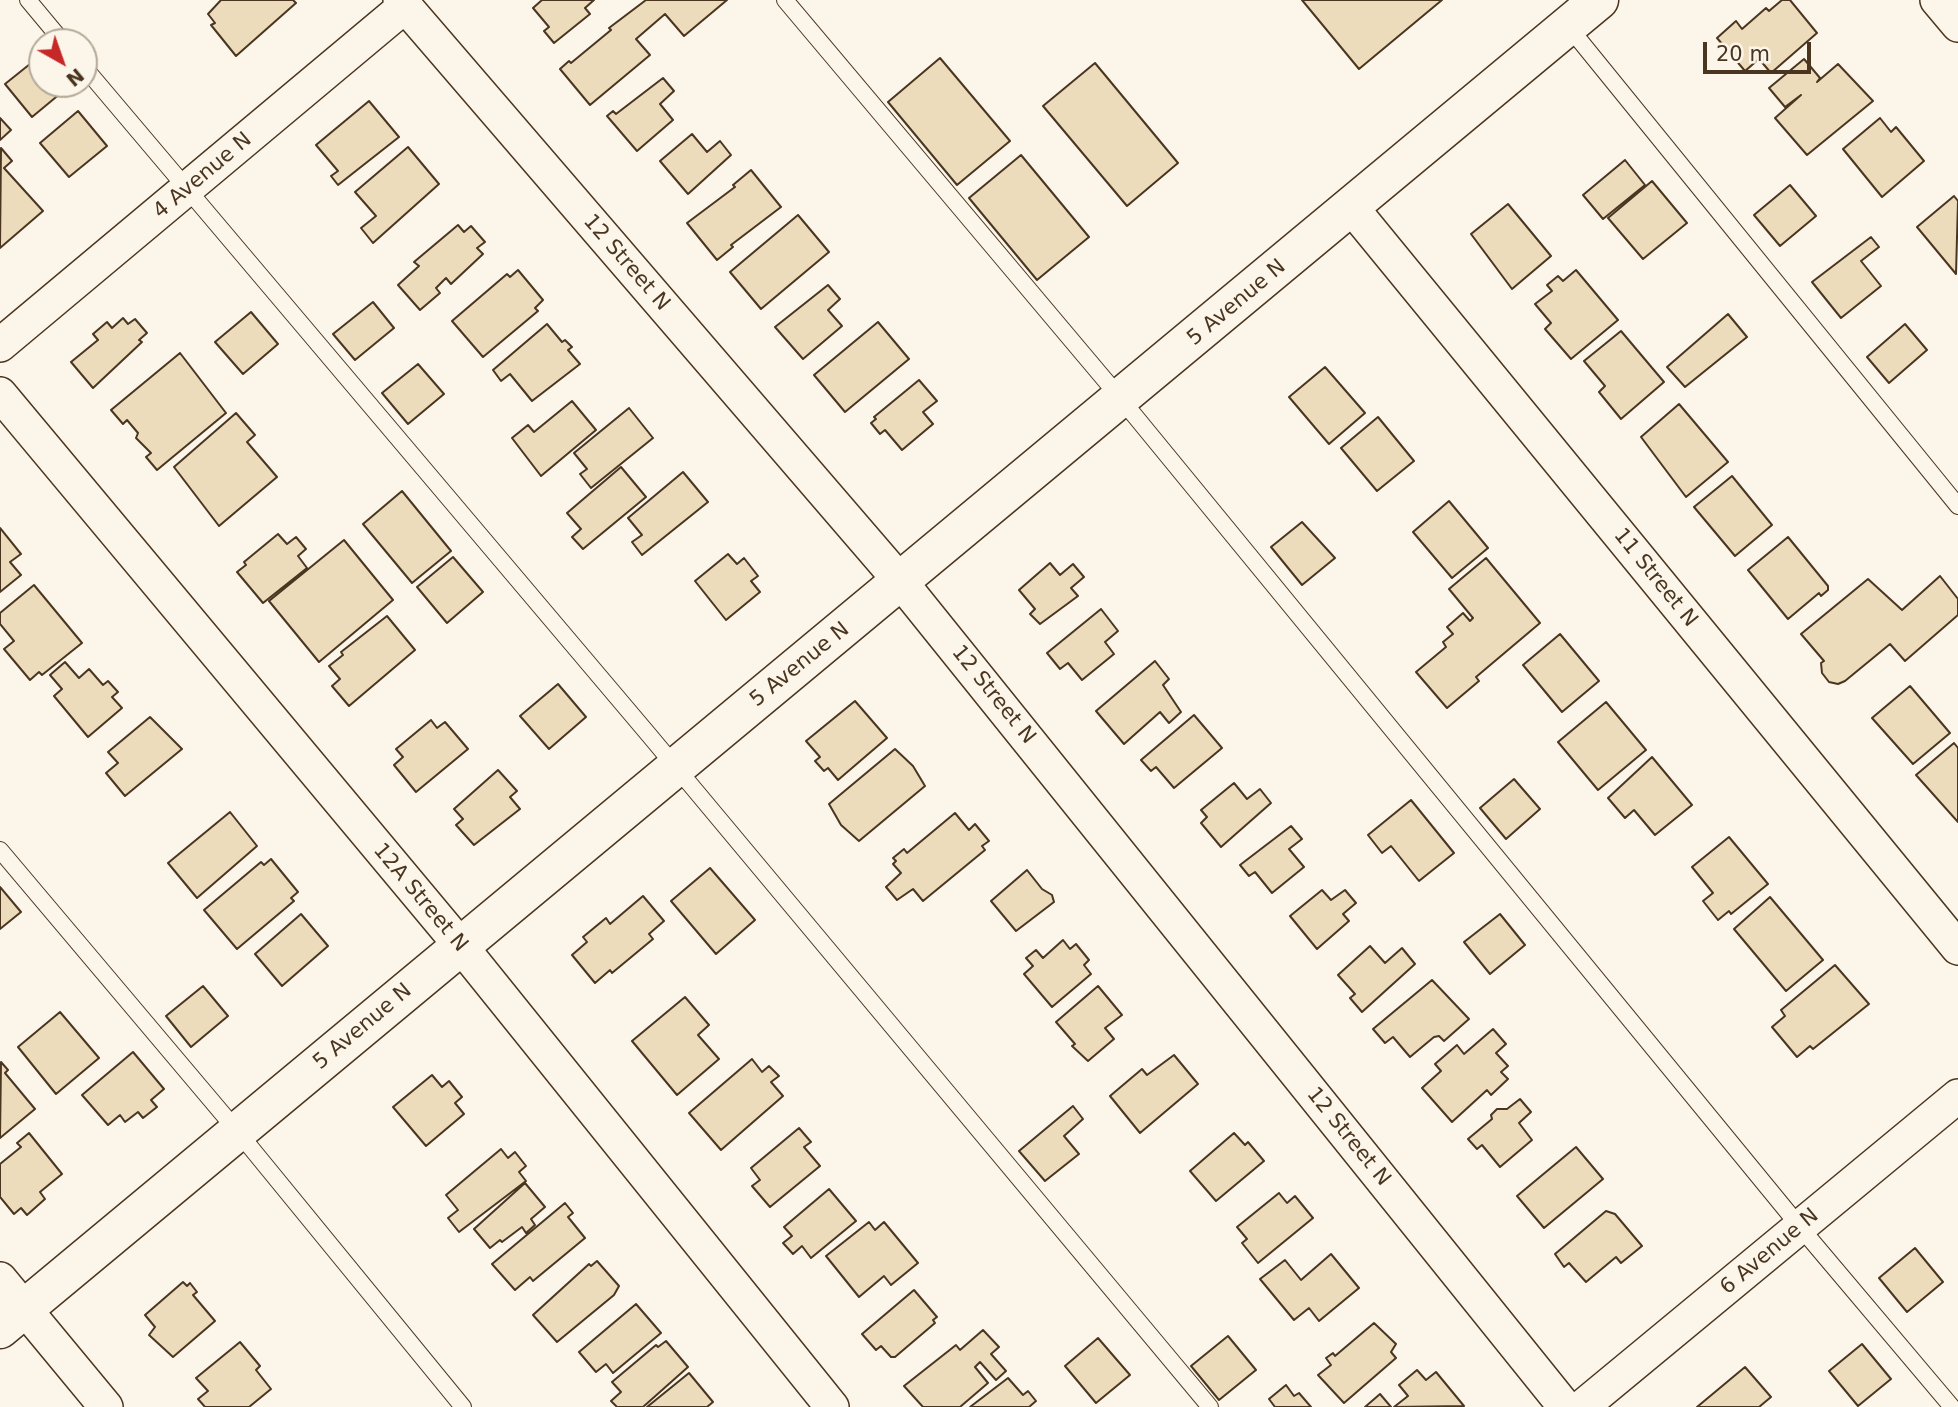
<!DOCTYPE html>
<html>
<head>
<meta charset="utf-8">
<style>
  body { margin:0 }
  #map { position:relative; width:1958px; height:1407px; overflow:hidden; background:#fbf6e9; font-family:"DejaVu Sans",sans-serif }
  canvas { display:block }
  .north { position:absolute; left:28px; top:28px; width:70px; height:70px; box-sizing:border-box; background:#fbf6e9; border:2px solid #b4a999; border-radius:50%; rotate:140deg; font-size:19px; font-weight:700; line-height:28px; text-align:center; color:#4a3520 }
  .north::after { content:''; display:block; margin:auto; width:24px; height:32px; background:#c62828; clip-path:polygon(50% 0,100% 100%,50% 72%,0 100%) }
  .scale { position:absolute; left:1703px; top:42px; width:108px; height:32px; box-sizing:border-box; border:4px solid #4a3520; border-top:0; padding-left:9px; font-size:21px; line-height:24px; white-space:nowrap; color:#4a3520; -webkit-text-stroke:5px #fbf6e9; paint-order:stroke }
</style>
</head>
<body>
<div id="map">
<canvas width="1958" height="1407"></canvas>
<div class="north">N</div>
<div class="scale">20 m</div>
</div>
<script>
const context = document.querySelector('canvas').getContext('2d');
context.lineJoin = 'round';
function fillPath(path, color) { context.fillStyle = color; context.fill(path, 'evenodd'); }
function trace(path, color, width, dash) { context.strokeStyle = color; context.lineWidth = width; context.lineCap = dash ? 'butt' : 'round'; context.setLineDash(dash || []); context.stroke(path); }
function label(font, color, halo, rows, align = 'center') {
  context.font = font + ' "DejaVu Sans",sans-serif'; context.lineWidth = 5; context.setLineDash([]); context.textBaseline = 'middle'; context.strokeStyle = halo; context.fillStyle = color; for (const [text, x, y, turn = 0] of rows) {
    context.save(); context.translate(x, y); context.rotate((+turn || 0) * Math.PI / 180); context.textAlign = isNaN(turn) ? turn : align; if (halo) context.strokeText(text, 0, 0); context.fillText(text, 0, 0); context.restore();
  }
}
const building = new Path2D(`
  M221 0H293L296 3 236 56 211 25 215 23 208 14Z
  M542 0H594L585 8 590 14 554 43 544 31 549 27 533 8Z
  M646 0H727L684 36 665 14 636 39 650 55 590 105 560 69 569 61 571 63 611 30 609 28Z
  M1302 0H1442L1359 69Z
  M1782 0H1790L1817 33 1771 73 1759 59 1745 71 1717 38 1736 21 1742 29 1766 8 1769 11Z
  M40 56 42 84H63L67 88 32 117 5 84Z
  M940 58 1010 141 957 185 888 102Z
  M1804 59 1820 78 1817 82 1838 64 1873 101 1807 155 1775 118 1801 95 1785 107 1769 88Z
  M1095 63 1178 163 1127 206 1043 106Z
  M663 78 674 91 660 104 673 120 637 151 607 116 613 111 616 114Z
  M369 101 399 137 338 185 331 176 338 171 316 145Z
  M78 111 107 146 69 177 40 143Z
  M0 118 11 130 0 140Z
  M1880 118 1891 132 1896 127 1924 161 1882 197 1843 149Z
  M692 134 707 152 720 141 731 155 688 194 660 161Z
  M408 147 439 184 373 243 361 228 376 216 355 192Z
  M1 148 12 161 4 168 43 211 0 248Z
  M1021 155 1089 237 1037 280 969 198Z
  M1625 160 1645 185 1603 219 1583 195Z
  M751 170 781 207 731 245 733 247 717 260 687 223 735 187 733 185Z
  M1652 181 1687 223 1643 259 1608 218Z
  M1790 185 1816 216 1780 246 1754 215Z
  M1954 196 1958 201 1956 274 1917 227Z
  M1508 204 1551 256 1512 289 1471 234Z
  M798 215 829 252 761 309 730 272Z
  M458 225 464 232 471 226 485 242 477 248 483 254 451 284 446 278 436 288 440 293 420 310 398 285 419 266 414 262Z
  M1871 237 1879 247 1861 261 1881 286 1841 318 1812 282Z
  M518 270 543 300 535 308 538 311 483 357 452 321 507 274 510 277Z
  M1576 270 1618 320 1571 359 1545 329 1551 323 1535 304 1552 291 1547 285 1558 276 1563 281Z
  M828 285 840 299 828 310 842 326 803 359 775 327Z
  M373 302 394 328 355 360 333 334Z
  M251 312 278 344 243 374 215 342Z
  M1728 314 1747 337 1685 387 1667 367Z
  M123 318 128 324 135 319 147 333 139 340 142 342 93 388 71 362 98 340 93 334 107 322 112 328Z
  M878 322 909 359 845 412 814 375Z
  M547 324 562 342 565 340 572 347 568 350 580 364 532 401 510 374 501 381 493 370Z
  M1905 324 1927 350 1889 383 1867 357Z
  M1621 331 1664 382 1621 419 1599 392 1605 386 1584 361Z
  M180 353 226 413 157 470 146 457 151 453 136 438 138 433 127 420 123 424 111 410Z
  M418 364 444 394 408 424 382 393Z
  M1325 367 1365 413 1329 444 1289 397Z
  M919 380 937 401 923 412 933 424 902 450 885 430 880 434 871 423 876 419 874 417Z
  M572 401 596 430 541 476 512 438 528 425 534 432Z
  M1679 404 1728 462 1686 497 1641 437Z
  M629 408 653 438 591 488 580 474 587 469 574 453Z
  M236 413 255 435 247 442 277 477 219 526 174 467Z
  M1378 417 1414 461 1377 491 1341 448Z
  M621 467 646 497 583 549 572 537 581 529 567 513Z
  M683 472 708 502 642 555 632 542 642 535 628 518Z
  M1732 476 1772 525 1735 556 1694 507Z
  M402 491 451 551 412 583 363 524Z
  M1449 501 1488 548 1452 578 1413 532Z
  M1302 522 1335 558 1302 585 1271 547Z
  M0 528 21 554 10 562 21 575 0 592Z
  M278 534 287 544 296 537 306 549 298 556 307 568 263 603 237 572 246 565 244 562Z
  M1788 537 1828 586V590L1821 596 1819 593 1788 619 1748 570Z
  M344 540 393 600 319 662 269 601Z
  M728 554 737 564 744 558 758 576 751 581 760 592 726 620 695 581Z
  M453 557 483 592 447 623 417 587Z
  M1486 558 1540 623 1476 677 1479 681 1447 708 1416 672 1446 647 1443 642 1453 634 1447 627 1463 613 1470 621 1473 618 1449 589Z
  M1050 563 1060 575 1073 564 1084 577 1071 588 1078 596 1040 624 1030 614 1035 609 1019 590Z
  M1940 576 1958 599V615L1905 661 1890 644 1845 681 1838 684 1829 682 1822 673 1821 663 1824 661 1801 634 1868 579 1902 610Z
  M34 585 82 643 42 675 39 672 30 680 4 649 14 641 0 624V613Z
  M1101 609 1118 631 1105 642 1114 654 1082 680 1068 663 1060 669 1047 653Z
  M387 616 415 650 349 706 332 686 340 679 329 666 343 655 341 652Z
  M1560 634 1599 681 1562 712 1523 665Z
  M1155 661 1169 679 1163 685 1181 712 1169 723 1160 712 1124 744 1096 711Z
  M65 662 79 678 89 669 103 685 108 681 118 692 112 697 122 708 88 737 54 696 62 689 50 675Z
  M558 684 586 717 549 749 520 716Z
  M1910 686 1950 733 1913 764 1872 718Z
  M855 701 887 738 838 780 828 768 824 771 815 761 820 757 806 741Z
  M1606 702 1646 750 1598 790 1558 742Z
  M1194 715 1222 748 1174 788 1156 767 1151 771 1141 760Z
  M150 717 182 749 125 796 106 773 118 763 108 752Z
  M431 720 437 728 445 722 468 749 416 792 394 765 403 757 396 749Z
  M1954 743 1958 748V822L1916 775Z
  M895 749 913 766 925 786 859 841 841 825 829 804Z
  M1652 757 1692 805 1655 835 1634 810 1625 818 1608 798Z
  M498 770 517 791 510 797 520 809 474 845 456 825 463 819 454 809Z
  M1514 779 1540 809 1506 839 1480 808Z
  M1234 783 1247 799 1260 789 1271 803 1221 847 1201 823 1207 817 1201 810Z
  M1411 800 1454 853 1419 881 1391 846 1382 853 1368 835Z
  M230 812 257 846 197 898 168 863Z
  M955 813 969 830 975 824 989 841 982 846 985 850 923 901 913 889 897 900 886 887 901 873 893 864 896 861 893 858 904 849 907 853Z
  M1291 826 1302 839 1289 849 1304 867 1272 893 1255 872 1249 876 1240 865Z
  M1729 837 1768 884 1731 914 1729 911 1718 920 1703 901 1713 893 1692 867Z
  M271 859 298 892 291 898 294 901 237 949 204 910 261 862 264 865Z
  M710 868 755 920 716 954 671 901Z
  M1027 870 1042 889 1052 895 1054 902 1016 931 991 901Z
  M0 887 21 912 0 929Z
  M1322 890 1331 900 1345 890 1356 903 1343 914 1349 921 1317 949 1290 916Z
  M643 896 664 921 649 934 653 939 612 973 610 970 595 983 572 955 587 942 583 937 606 918 610 924Z
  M1770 897 1823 960 1786 991 1734 929Z
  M301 914 328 946 282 986 255 954Z
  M1500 914 1525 945 1490 974 1464 942Z
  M1063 940 1070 949 1076 944 1089 960 1084 965 1091 974 1052 1007 1024 974 1033 966 1026 958 1036 950 1043 958Z
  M1370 946 1385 963 1402 948 1415 964 1362 1012 1350 998 1355 994 1338 975Z
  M1835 965 1869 1004 1813 1049 1810 1046 1797 1057 1772 1027 1785 1016 1781 1010Z
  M1432 980 1469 1019 1444 1041 1439 1036 1434 1037 1410 1057 1393 1037 1385 1043 1373 1029Z
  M203 986 228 1016 191 1047 166 1016Z
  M1098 986 1122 1015 1105 1028 1114 1039 1088 1061 1072 1046 1075 1044 1056 1022Z
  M685 997 709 1025 698 1035 719 1059 677 1095 632 1041Z
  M60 1012 99 1058 56 1094 18 1047Z
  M1493 1029 1506 1044 1496 1053 1508 1066 1501 1072 1508 1079 1491 1095 1487 1090 1452 1122 1422 1088 1441 1071 1435 1064 1457 1045 1464 1054Z
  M133 1052 164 1089 151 1100 157 1107 143 1118 138 1112 125 1122 120 1115 108 1125 82 1095Z
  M1174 1055 1198 1084 1140 1133 1110 1096 1142 1069 1147 1075Z
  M752 1059 762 1072 769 1066 779 1076 771 1082 783 1096 721 1150 689 1113Z
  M1 1062 8 1070 5 1073 35 1109 0 1138Z
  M432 1075 442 1087 449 1081 462 1097 455 1103 464 1114 426 1146 393 1107Z
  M1520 1099 1531 1112 1519 1123 1532 1140 1500 1167 1482 1145 1477 1149 1468 1139 1492 1119 1491 1115 1497 1109H1507Z
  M1073 1106 1083 1119 1064 1136 1079 1154 1045 1181 1019 1151Z
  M799 1128 811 1142 804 1147 820 1166 770 1207 752 1186 760 1180 751 1168Z
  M29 1133 62 1174 40 1192 45 1199 27 1215 21 1208 14 1214 0 1197V1164L21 1147 17 1143Z
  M1234 1133 1245 1145 1248 1142 1264 1161 1216 1201 1190 1171Z
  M1576 1147 1603 1179 1544 1228 1517 1196Z
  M501 1149 508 1158 515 1152 526 1166 519 1172 526 1181 459 1232 448 1218 458 1210 446 1195Z
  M525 1183 545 1207 531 1219 535 1225 526 1233 522 1227 502 1242 500 1240 490 1248 474 1229Z
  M829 1189 856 1221 811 1258 802 1246 793 1254 783 1243 792 1236 784 1227Z
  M1279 1193 1287 1203 1295 1196 1313 1218 1258 1263 1242 1243 1247 1239 1237 1227Z
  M565 1203 573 1213 568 1217 585 1238 533 1281 530 1277 515 1290 492 1264Z
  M1606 1211 1615 1214 1642 1246 1621 1263 1616 1257 1586 1282 1569 1263 1564 1267 1555 1254Z
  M869 1222 875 1230 884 1222 918 1263 891 1285 884 1276 859 1297 826 1256Z
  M1915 1248 1943 1282 1907 1312 1879 1278Z
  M1331 1254 1359 1288 1319 1321 1309 1308 1294 1320 1260 1279 1285 1260 1301 1280Z
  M597 1261 619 1286 614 1295 557 1342 533 1315 589 1264 591 1266Z
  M183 1282 187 1286 190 1283 197 1292 193 1295 215 1321 173 1357 149 1335 155 1327 145 1315Z
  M914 1290 937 1317 933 1320 935 1323 895 1357H891L881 1346 876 1350 862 1334Z
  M636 1304 661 1333 613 1373 606 1364 596 1372 579 1352Z
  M1374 1323 1396 1344 1391 1352 1396 1358 1344 1403 1318 1375 1331 1365 1326 1358 1333 1353 1335 1356Z
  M983 1330 999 1347 991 1354 1006 1371 996 1380 980 1362 975 1367 988 1383 960 1407H923L904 1386 956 1345 960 1350Z
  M1228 1336 1256 1370 1219 1400 1191 1366Z
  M1098 1338 1130 1375 1096 1403 1065 1366Z
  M666 1341 688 1367 643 1407H617L611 1401 621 1392 612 1382 656 1345 658 1347Z
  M240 1342 260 1366 256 1370 271 1389 249 1407H205L198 1399 208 1391 196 1378Z
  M1862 1344 1891 1379 1858 1406 1829 1371Z
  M1745 1367 1771 1397 1759 1407H1697Z
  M1417 1370 1426 1380 1436 1372 1464 1406 1394 1407 1408 1396 1399 1385Z
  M689 1373 713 1402 707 1407H647Z
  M1008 1378 1023 1395 1028 1391 1036 1401 1029 1407H970Z
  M1286 1385 1294 1396 1299 1393 1311 1407H1275L1269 1399Z
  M1380 1394 1391 1407H1365Z`);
fillPath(building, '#ecdcbc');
trace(building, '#4a3520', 2);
const service = new Path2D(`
  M28 0 63 42
  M785 0 1121 399 1800 1227 1952 1407
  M1568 26 1958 506
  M84 67 649 735 1210 1407
  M0 850 238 1132 463 1407`);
const minor = new Path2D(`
  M400 0 901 582 1565 1407
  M1937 0 1958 25
  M1352 208 1958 948
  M0 345 405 6
  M0 394 460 945 832 1407
  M0 1279 106 1407
  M1582 1407 1958 1096`);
const secondary = new Path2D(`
  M0 1329 1599 0`);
trace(service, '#4a3520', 18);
trace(minor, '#4a3520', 36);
trace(secondary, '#4a3520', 41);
trace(service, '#fbf6e9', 16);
trace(minor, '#fbf6e9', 33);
trace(secondary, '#fbf6e9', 38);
label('21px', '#4a3520', '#fbf6e9', [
  ["4 Avenue N",203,176,-40],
  ["12 Street N",626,263,49],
  ["5 Avenue N",1237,303,-40],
  ["11 Street N",1655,578,51],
  ["5 Avenue N",800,665,-39],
  ["12 Street N",993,695,51],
  ["12A Street N",420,898,50],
  ["5 Avenue N",363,1027,-40],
  ["12 Street N",1348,1137,51],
  ["6 Avenue N",1770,1252,-40]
]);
</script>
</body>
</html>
